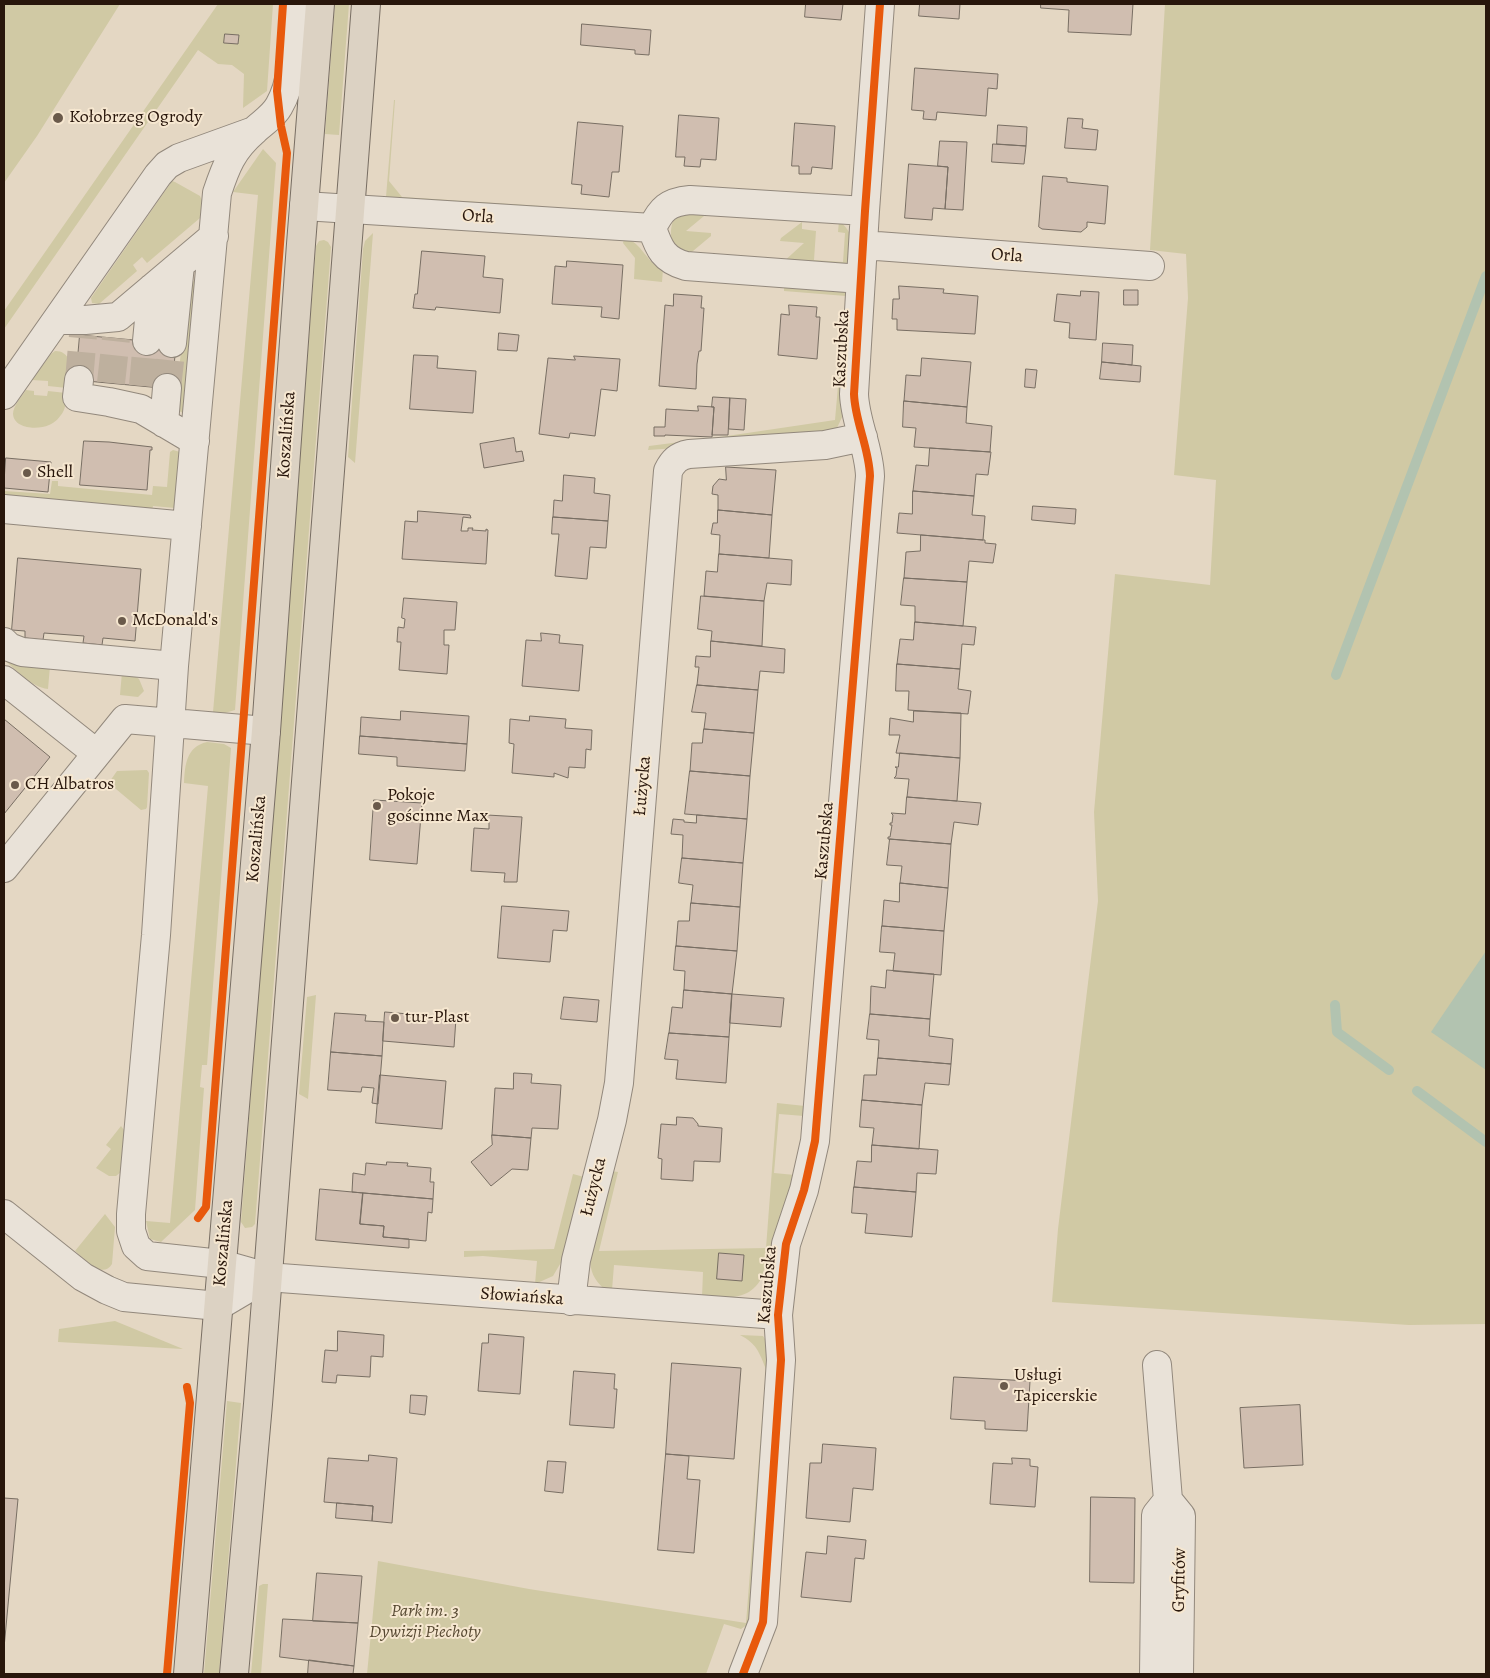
<!DOCTYPE html>
<html>
<head>
<meta charset="utf-8">
<style>
  body { margin:0 }
  #map { position:relative; width:1490px; height:1678px; overflow:hidden; background:#e4d7c3; font-family:Alegreya,serif }
  canvas { display:block }
  .frame { position:absolute; inset:0; border:5px solid #28160b; pointer-events:none }
</style>
</head>
<body>
<div id="map">
<canvas width="1490" height="1678"></canvas>
<div class="frame"></div>
</div>
<script>
const context = document.querySelector('canvas').getContext('2d');
context.lineJoin = 'round';
function fillPath(path, color) { context.fillStyle = color; context.fill(path, 'evenodd'); }
function trace(path, color, width, dash) { context.strokeStyle = color; context.lineWidth = width; context.lineCap = dash ? 'butt' : 'round'; context.setLineDash(dash || []); context.stroke(path); }
function label(font, color, halo, rows, align = 'center') {
  context.font = font + ' Alegreya,serif'; context.lineWidth = 4; context.setLineDash([]); context.textBaseline = 'middle'; context.strokeStyle = halo; context.fillStyle = color; for (const [text, x, y, turn = 0] of rows) {
    context.save(); context.translate(x, y); context.rotate((+turn || 0) * Math.PI / 180); context.textAlign = isNaN(turn) ? turn : align; if (halo) context.strokeText(text, 0, 0); context.fillText(text, 0, 0); context.restore();
  }
}
fillPath(new Path2D(`
  M4 4H120L37 136 4 183Z
  M218 4H273L267 91 243 108 244 74 232 65 218 64 198 50 4 329V311Z
  M335 4H349L339 135 325 134Z
  M1165 4H1486V1324L1409 1325 1052 1302 1058 1229 1098 901 1094 812 1115 574 1210 585 1216 480 1174 475 1188 298 1186 254 1150 250Z
  M394 100H395L389 181 402 197 542 206 541 210 391 199 386 197Z
  M263 149 276 163 235 710 225 713 213 712 258 195 233 192Z
  M172 181 175 182 200 196 203 203 200 218 147 263 142 257 133 265 137 271 99 304 92 303 91 298Z
  M710 211 686 231 711 233V236L687 256C668 250 668 228 676 214Z
  M839 221C853 230 861 257 843 267L781 264 804 243 780 241 781 238 802 222V229L816 231 814 260 843 262 845 233 838 232Z
  M373 233 355 463 348 457 363 249 365 241Z
  M624 238C643 242 646 264 663 269L662 282 634 279 635 258 623 243Z
  M324 240 328 242 331 247 255 1224 252 1227 245 1228 241 1222 316 246 319 241Z
  M191 280 197 283 185 414 175 409 188 284Z
  M784 285 847 290 844 413 836 430 823 438 648 450 649 446 727 436 835 420 846 296 784 291Z
  M55 351C62 351 67 354 69 361L67 388 48 386V381L32 380 51 354Z
  M26 390 34 391V395L47 396 48 391 66 393C66 399 66 407 63 412 60 417 55 423 49 425 38 430 14 429 13 414 13 406 22 396 26 390Z
  M173 450 180 452V456L175 508 153 506 152 510 4 496V491L50 494 52 481H58V486L152 495 153 486 167 487 170 452Z
  M4 654 12 661 129 672 139 679 144 691 138 697 120 695 122 672 50 666 48 689C31 687 17 670 4 660Z
  M207 742 224 744 231 748 207 1065H202L200 1087 204 1088 195 1210 161 1242 150 1239 146 1221 170 1223 208 786 184 783C185 765 186 747 207 742Z
  M147 770 149 773 147 807 146 809 141 810 110 784V781L117 771Z
  M316 995 308 1099 299 1094 307 997Z
  M777 1103 805 1106 804 1116 779 1114 774 1173 795 1175 761 1279C749 1301 725 1298 702 1297L703 1272 614 1265 612 1290 604 1289C594 1279 590 1272 590 1257L611 1171 618 1172 599 1251 766 1248Z
  M121 1126 124 1130 121 1172 116 1176H109L96 1168 111 1149 106 1145Z
  M573 1174 584 1177 563 1259 553 1276 535 1284 537 1261 483 1256 464 1257V1251L554 1249Z
  M105 1214 115 1227 112 1264C102 1280 85 1259 75 1251Z
  M115 1321 183 1349 58 1342 59 1329Z
  M740 1335 763 1336 767 1342 769 1354 750 1623 741 1629 724 1624 706 1674H367L378 1561 529 1589 746 1623 766 1369C759 1352 757 1344 740 1335Z
  M227 1401 241 1403 219 1674H204Z
  M263 1584H268L261 1674H251L259 1586Z`), '#d0c9a4');
fillPath(new Path2D(`
  M1486 951V1070L1431 1032Z`), '#b2c3b0');
trace(new Path2D(`
  M1336 675 1486 276
  M1335 1005 1337 1032 1389 1070
  M1417 1091 1486 1142`), '#b2c3b0', 10);
const building = new Path2D(`
  M806 4H843L841 20 805 17Z
  M920 4H960L959 19 919 16Z
  M1041 4H1133L1131 35 1068 32 1069 10 1041 8Z
  M582 24 651 30 649 55 635 54V50L581 45Z
  M225 34 239 35 238 44 224 43Z
  M915 68 998 74 997 89 988 88 986 116 937 112 936 120 923 119 924 111 912 110Z
  M679 115 719 118 716 160 701 159 700 167 684 166 685 157H676Z
  M1068 118 1083 119 1082 128 1098 130 1096 150 1065 148Z
  M578 122 623 126 619 172H612L609 197 581 194 582 185 572 184Z
  M795 123 835 126 832 169 812 167 811 174H799V166H792Z
  M998 125 1027 127 1026 146 997 144Z
  M940 141 967 142 963 210 945 209 948 167 938 166Z
  M993 144 1026 146 1024 164 992 162Z
  M909 164 948 167 945 209 933 208 932 220 905 218Z
  M1043 176 1067 178V182L1108 186 1105 224 1087 222V227L1081 232 1042 229 1039 227Z
  M422 251 485 256 483 277 503 279 500 313 436 307 435 310 413 308 415 294H417Z
  M567 261 623 265 619 319 601 317 602 307 552 304 555 266 566 267Z
  M899 286 944 289 943 293 978 296 975 334 897 330V319H892L893 299H899Z
  M1124 290H1138V305H1124Z
  M1081 291 1099 292 1096 340 1069 338 1070 323 1054 321 1057 294 1080 296Z
  M674 294 702 296 701 308H704L701 351H699L697 364 696 389 659 386 665 305 673 306Z
  M789 305 817 307 816 317H820L817 359 778 355 781 314 789 315Z
  M499 333 519 335 517 351 498 350Z
  M80 335 176 344 172 389 76 380Z
  M1103 343 1133 345 1132 365 1102 362Z
  M414 355 438 356 437 368 476 371 473 413 410 409Z
  M574 356 620 359 617 391 601 389 595 436 570 433 569 438 539 434 548 358 575 360Z
  M922 358 971 362 967 407 904 401 906 375 920 376Z
  M1102 362 1141 366 1140 382 1100 379Z
  M1026 369 1037 370 1035 388 1025 387Z
  M713 397 730 398 728 435H712L714 407H712Z
  M730 398 746 399 744 430 729 429Z
  M904 401 967 407 966 423 992 426 990 452 914 447 916 428 903 427Z
  M698 406 714 407 712 437 665 435V436H654V427H665L666 409 698 411Z
  M514 438 516 452 522 451 524 461 484 468 480 444Z
  M84 441 109 442 152 447V450H150L147 490 80 485Z
  M930 448 991 452 988 475 976 474 974 496 913 491 916 465 928 466Z
  M6 458 51 462 48 492 4 488Z
  M726 467 776 470 772 515 718 510V495L712 494 713 486 719 479 726 480Z
  M564 475 595 478 594 493 610 495 608 521 553 517 554 500 562 501Z
  M913 491 974 496 972 515 985 516 983 540 897 533 899 513 912 514Z
  M1033 506 1076 509 1075 524 1032 520Z
  M718 510 772 515 769 558 719 554 720 535 711 534 713 523H717Z
  M418 511 470 515 471 518 463 517 461 531H468V528H473L472 530 486 531V529L488 530 486 564 402 559 405 521 417 522Z
  M553 517 608 521 606 548 590 547 587 579 555 576 559 534H552Z
  M921 535 983 540H985V543L996 544 993 563 969 561 967 582 904 578 906 552 920 551Z
  M719 554 792 560 791 585 767 583 764 601 704 596 706 571 717 572Z
  M18 558 141 569 135 641 103 638 102 645 83 643 84 636 44 633 43 640 25 638V631L12 630Z
  M904 578 967 582 963 626 915 622V606L901 605Z
  M701 596 764 601 762 646 711 641 712 631 698 629Z
  M404 598 457 602 455 630H444V645H449L447 674 399 670 401 642H397L398 627 404 628 405 619 402 618Z
  M915 622 976 627 974 645 962 644 960 669 897 664 900 639 913 640Z
  M541 633 560 635 559 643 583 645 579 691 522 686 526 640 541 641Z
  M711 641 785 649 784 673 760 671 758 690 697 685 699 667H695L696 656 710 657Z
  M897 664 960 669 958 689 971 691 968 714 908 710 909 691H896Z
  M697 685 758 690 754 733 704 729 706 713 692 712Z
  M401 711 469 716 467 744 360 736 361 717 400 720Z
  M914 711 961 713 960 758 896 753 900 735H889L890 718 913 722Z
  M530 716 566 719 565 728 592 730 591 750 586 749 585 768 569 767 568 778 554 773V777L512 773 514 744 509 743 510 719 529 721Z
  M4 719 50 757 4 814Z
  M704 729 754 733 750 776 690 771 692 743H702Z
  M360 736 467 744 465 771 397 766V757L359 754Z
  M900 753 960 758 957 801 907 797 909 779 894 778 896 776 897 768 895 767H898Z
  M690 771 750 776 747 819 685 814Z
  M907 797 981 803 978 825 954 822 951 844 888 839V837H890L892 825H890V823H892L893 815 891 813 905 814Z
  M374 800 422 803 417 864 370 860Z
  M487 815 522 817 517 882H504L505 873 471 871 474 828 489 829V821H486Z
  M697 815 747 819 743 863 682 858 683 835 671 834 673 819 684 820V822L696 823Z
  M890 839 951 844 948 888 900 883 902 866 887 865Z
  M682 858 743 863 740 907 691 903 693 885 679 883Z
  M900 883 948 888 944 931 882 926 884 900 899 902Z
  M691 903 740 907 737 951 676 946 678 921H689Z
  M502 906 569 911 567 931 553 930 550 962 498 958Z
  M882 926 944 931 941 975 893 971 895 953 880 952Z
  M676 946 737 951 732 994 684 990 685 971 674 970Z
  M887 970 934 974 930 1019 870 1014 871 986 885 988Z
  M684 990 732 994 729 1037 669 1033 672 1007 682 1008Z
  M732 994 784 998 781 1027 730 1023Z
  M564 997 599 1000 597 1022 561 1019Z
  M385 1012 456 1018 454 1047 383 1041Z
  M335 1013 366 1015 365 1021 384 1022 382 1056 331 1052Z
  M870 1014 930 1019 929 1036 953 1039 951 1064 878 1058 879 1040 867 1039Z
  M669 1033 729 1037 726 1083 676 1079 678 1060 665 1059Z
  M331 1052 382 1056 378 1104 372 1103 374 1088 362 1087 361 1092 328 1090Z
  M878 1058 951 1064 949 1085 925 1083 922 1105 862 1100 864 1075H876Z
  M514 1073 532 1074 531 1083 561 1085 558 1129 532 1128 531 1138 492 1135 495 1088 513 1089Z
  M380 1075 446 1081 442 1129 376 1123Z
  M862 1100 922 1105 919 1149 872 1145 874 1128 860 1127Z
  M677 1117 693 1118 698 1124V1126L722 1128 720 1162 694 1161 693 1181 661 1179 662 1159 658 1158 661 1124 676 1125Z
  M492 1135 531 1138 528 1170 512 1169 491 1186 471 1162 492 1145Z
  M872 1145 938 1150 936 1174 917 1173 916 1192 854 1187 857 1161 871 1162Z
  M387 1162 408 1163 407 1166 431 1168 430 1182H434L433 1199 352 1192 353 1173 365 1175 366 1163 386 1165Z
  M854 1187 916 1192 912 1237 865 1233 867 1214 852 1213Z
  M320 1189 363 1193 360 1224 384 1226 383 1237 409 1239V1248L316 1240Z
  M363 1193 433 1199 432 1213 428 1212 426 1241 383 1237 384 1226 360 1224Z
  M719 1253 744 1255 742 1281 717 1279Z
  M338 1331 384 1335 383 1357 371 1356 370 1377 337 1375 336 1383 322 1382 325 1350 337 1351Z
  M489 1334 524 1337 520 1394 478 1391 482 1343H488Z
  M672 1363 741 1368 734 1459 666 1454Z
  M574 1371 615 1374 614 1389H617L614 1428 570 1425Z
  M954 1377 1030 1381 1027 1431 985 1429V1421L951 1419Z
  M411 1395 427 1396 425 1415 410 1413Z
  M1300 1405 1303 1465 1244 1468 1240 1408Z
  M823 1444 876 1448 873 1490 853 1488 850 1522 806 1518 810 1463H821Z
  M666 1454 689 1456 687 1479 700 1480 694 1553 658 1550Z
  M369 1455 397 1458 392 1523 372 1521 373 1506 324 1502 328 1458 368 1461Z
  M1012 1458 1030 1459V1466L1038 1467 1035 1507 990 1504 993 1463 1012 1464Z
  M548 1461 566 1462 563 1493 545 1491Z
  M1091 1497 1135 1498 1134 1583 1090 1582Z
  M4 1498 18 1499 4 1648Z
  M337 1503 373 1506 372 1521 336 1518Z
  M828 1536 866 1540 864 1559 855 1558 851 1602 801 1597 806 1552 826 1554Z
  M317 1573 362 1576 358 1623 313 1621Z
  M283 1619 358 1623 354 1666 280 1657Z
  M309 1660 354 1666 353 1674H308Z`);
fillPath(building, '#d0beb0');
trace(building, '#786e63', 1);
trace(new Path2D(`
  M79 380 83 335
  M111 383 116 338
  M143 386 147 341
  M167 388 172 343`), '#beb09e', 28, [28, 14]);
const minor = new Path2D(`
  M296 4C293 37 296 77 279 106 273 117 262 123 254 131 232 150 226 166 217 193L174 666 156 935 131 1214V1231L136 1246 147 1256 221 1264 267 1277 778 1315
  M304 206 652 228
  M863 245 1150 266
  M861 279 686 266C664 260 659 249 652 228 661 209 668 202 690 200L865 211
  M57 320H85L118 317 214 236
  M147 341 152 288
  M172 343 180 265
  M79 380 77 397 109 402 141 409 195 441
  M4 395 158 175 167 165 179 158 251 132
  M164 423 167 388
  M4 509 187 526
  M4 642 9 647 22 652 174 666
  M4 680 96 753
  M4 868 125 719 266 731
  M4 1214 83 1277 107 1290 124 1297 218 1306 267 1277
  M571 1301 576 1260 612 1120 619 1083 668 471C673 461 678 456 689 454L825 445 863 437
  M1157 1365 1168 1500 1181 1516 1179 1674
  M743 1674 763 1622 781 1360 778 1315 786 1244 804 1190 815 1141 870 476C869 447 855 422 854 394L865 211 880 4
  M1154 1674 1156 1515 1168 1500`);
const major = new Path2D(`
  M188 1674 266 731 301 244 320 4
  M234 1674 258 1404 366 4`);
trace(minor, '#92887c', 30);
trace(major, '#786e63', 30);
trace(minor, '#e9e2d8', 28);
trace(major, '#dcd2c3', 28);
trace(new Path2D(`
  M198 1218 206 1207 287 153 281 126 277 91 283 4
  M167 1674 190 1403 187 1387
  M743 1674 763 1622 781 1360 778 1315 786 1244 804 1190 815 1141 870 476C869 447 855 422 854 394L865 211 880 4`), '#e8590c', 8);
for (const [x, y, r, color] of [
  [58,118,6,"#6a5a4b"],
  [27,473,5,"#6a5a4b"],
  [122,621,5,"#6a5a4b"],
  [15,785,5,"#6a5a4b"],
  [377,806,5,"#6a5a4b"],
  [395,1018,5,"#6a5a4b"],
  [1004,1386,5,"#6a5a4b"]
]) { const dot = new Path2D(); dot.arc(x, y, r, 0, 2 * Math.PI); context.fillStyle = color; context.fill(dot); trace(dot, '#f6e7d0', 2); }
label('18px', '#28160b', '#f6e7d0', [
  ["Kołobrzeg Ogrody",69,118],
  ["Shell",37,473],
  ["McDonald's",132,621],
  ["CH Albatros",25,785],
  ["Pokoje",387,796],
  ["gościnne Max",387,817],
  ["tur-Plast",405,1018],
  ["Usługi",1014,1376],
  ["Tapicerskie",1014,1397]
], 'left');
label('18px', '#28160b', '#f6e7d0', [
  ["Orla",478,217,4],
  ["Orla",1007,256,4],
  ["Kaszubska",842,349,-87],
  ["Koszalińska",287,435,-86],
  ["Łużycka",643,786,-85],
  ["Koszalińska",257,839,-85],
  ["Kaszubska",825,841,-85],
  ["Łużycka",594,1187,-76],
  ["Koszalińska",224,1243,-85],
  ["Kaszubska",768,1285,-85],
  ["Słowiańska",522,1297,4],
  ["Gryfitów",1180,1580,-89]
]);
label('italic 18px', '#564831', '#f6e7d0', [
  ["Park im. 3",425,1612],
  ["Dywizji Piechoty",425,1633]
]);
</script>
</body>
</html>
